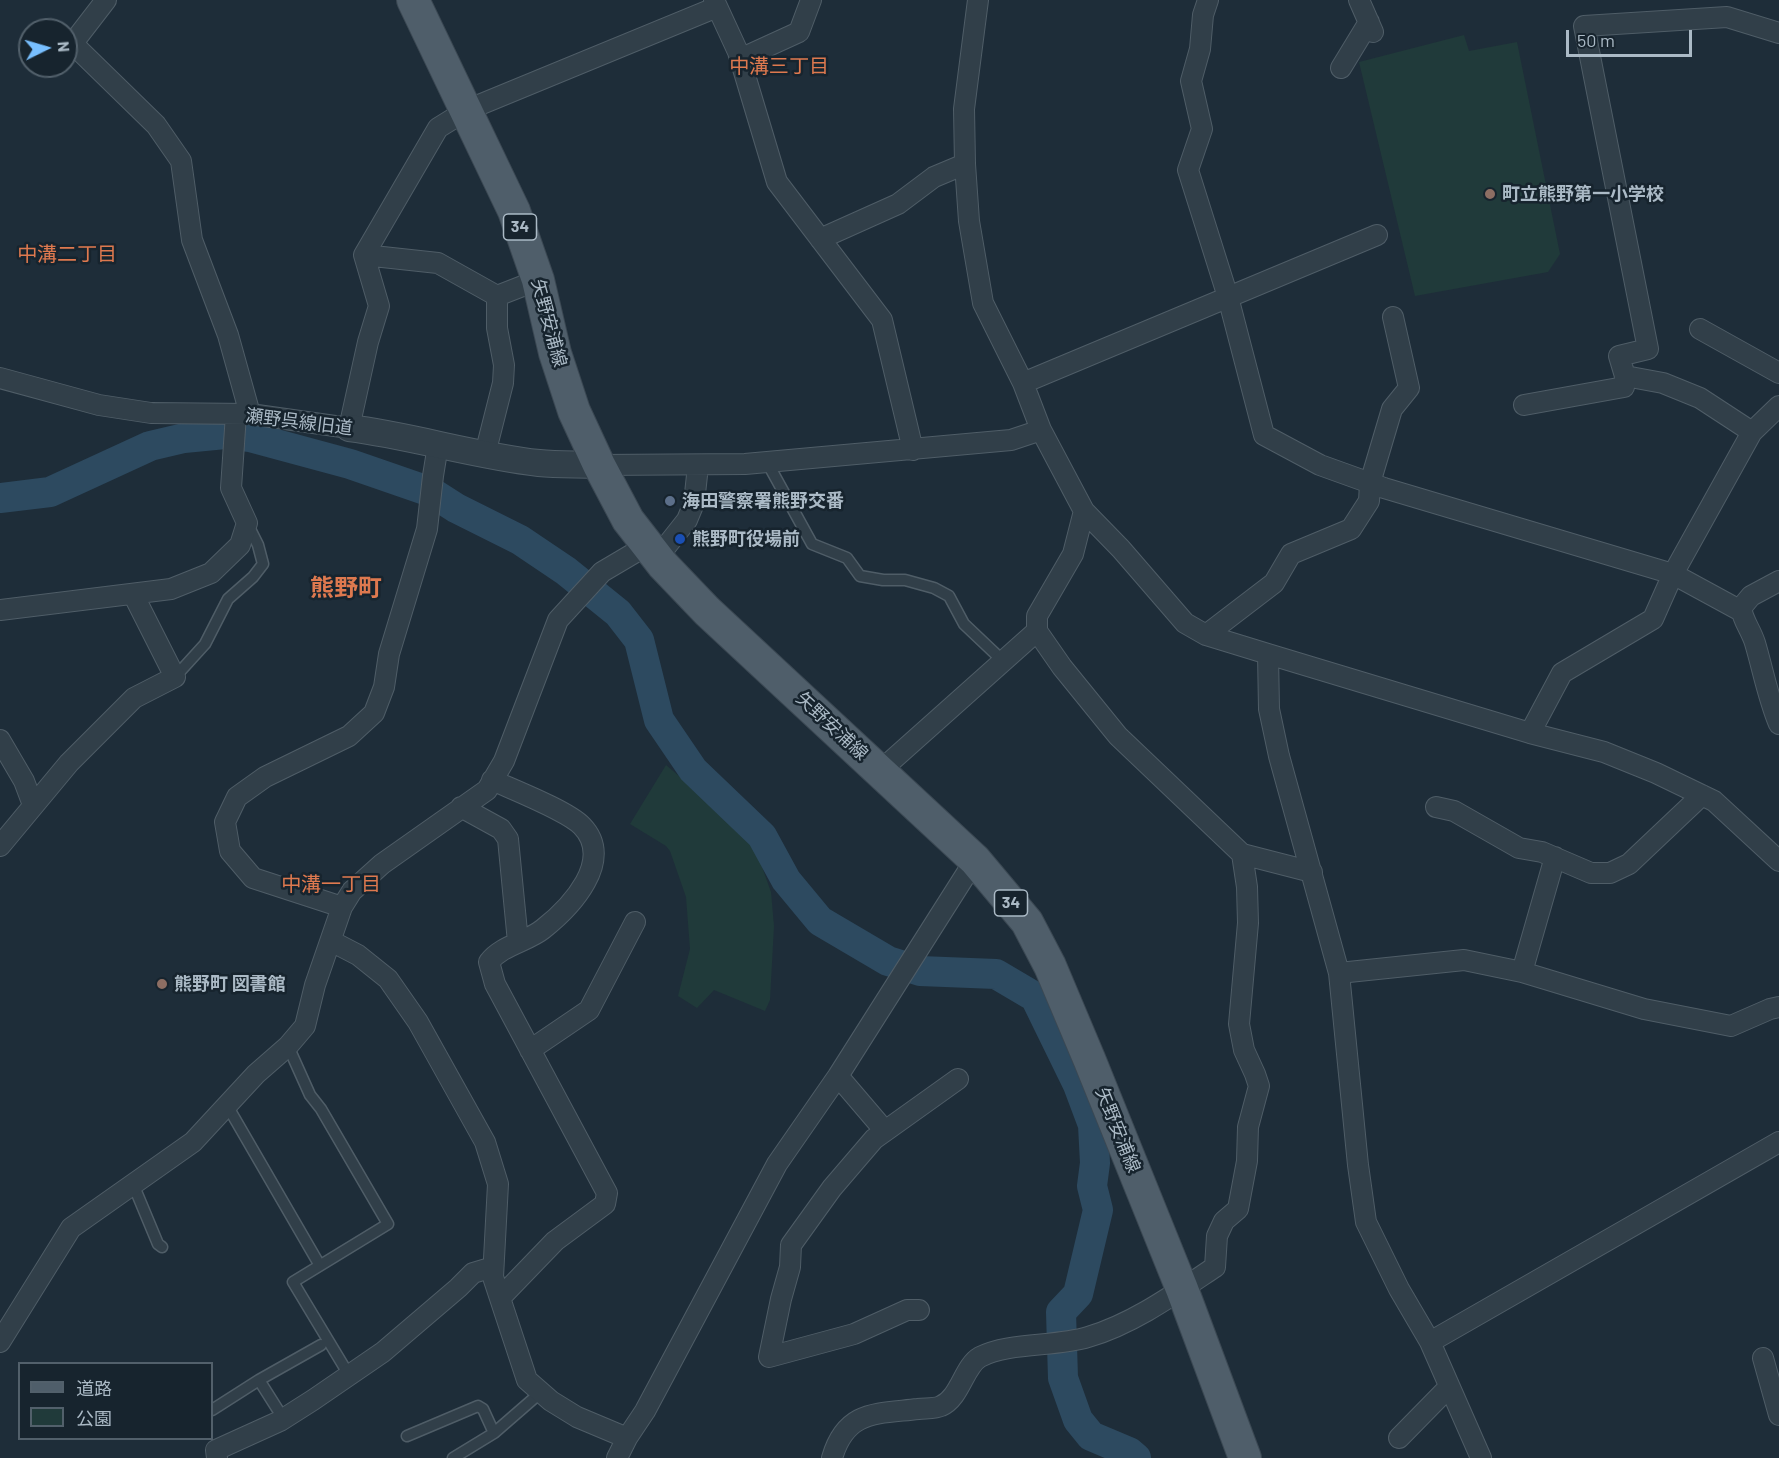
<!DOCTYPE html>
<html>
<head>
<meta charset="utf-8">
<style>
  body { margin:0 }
  #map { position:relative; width:1779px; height:1458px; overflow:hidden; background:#1e2d39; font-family:Barlow,"Noto Sans JP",sans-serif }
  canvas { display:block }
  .legend { position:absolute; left:18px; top:1362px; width:195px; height:78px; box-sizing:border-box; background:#17242e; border:2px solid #52606b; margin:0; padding:8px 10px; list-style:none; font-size:18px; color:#abbac6 }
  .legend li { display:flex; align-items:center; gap:12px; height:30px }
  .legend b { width:30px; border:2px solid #52606b }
  .north { position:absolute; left:18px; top:18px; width:60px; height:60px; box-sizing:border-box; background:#17242e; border:2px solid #52606b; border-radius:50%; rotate:85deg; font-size:16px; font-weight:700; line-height:24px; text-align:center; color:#abbac6 }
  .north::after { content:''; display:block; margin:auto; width:21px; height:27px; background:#78bfff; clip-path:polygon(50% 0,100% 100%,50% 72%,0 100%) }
  .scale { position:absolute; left:1566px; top:30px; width:126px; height:27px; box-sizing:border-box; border:3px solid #abbac6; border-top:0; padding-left:8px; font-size:18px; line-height:21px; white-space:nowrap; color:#abbac6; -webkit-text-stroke:4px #17242e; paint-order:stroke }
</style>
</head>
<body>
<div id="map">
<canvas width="1779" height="1458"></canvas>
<ul class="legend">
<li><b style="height:8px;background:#4f5e6a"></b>道路</li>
<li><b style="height:16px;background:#203a3a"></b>公園</li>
</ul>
<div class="north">N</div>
<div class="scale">50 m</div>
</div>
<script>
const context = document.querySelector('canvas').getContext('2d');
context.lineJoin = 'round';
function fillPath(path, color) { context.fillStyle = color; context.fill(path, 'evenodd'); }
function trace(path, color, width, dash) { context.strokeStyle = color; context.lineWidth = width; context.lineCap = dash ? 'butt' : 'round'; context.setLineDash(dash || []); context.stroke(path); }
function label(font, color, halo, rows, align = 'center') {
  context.font = font + ' Barlow,"Noto Sans JP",sans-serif'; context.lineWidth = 5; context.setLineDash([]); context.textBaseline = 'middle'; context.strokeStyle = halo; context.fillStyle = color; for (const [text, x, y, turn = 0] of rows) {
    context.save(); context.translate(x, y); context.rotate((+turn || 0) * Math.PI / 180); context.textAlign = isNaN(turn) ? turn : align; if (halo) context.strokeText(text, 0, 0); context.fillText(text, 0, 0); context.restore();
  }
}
fillPath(new Path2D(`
  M1464 35 1469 51 1517 42 1560 254 1548 272 1415 296 1359 62Z
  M666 765 745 832 761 864 771 892 774 926 770 1000 765 1011 714 990 697 1008 678 996 690 949 686 897 670 851 666 846 630 824Z`), '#203a3a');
trace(new Path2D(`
  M0 498 50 492 150 446 184 438 225 434 250 437 350 464 431 492 456 508 520 540 566 571 618 613 639 640 659 720 693 770 762 836 786 880 820 921 888 961 920 971 996 974 1035 997 1078 1085 1093 1125 1095 1163 1092 1186 1098 1210 1078 1294 1061 1312 1063 1378 1078 1420 1091 1436 1129 1452 1136 1458`), '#2d4a60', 30);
const service = new Path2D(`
  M767 462 812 544 847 558 860 576 883 580H905L934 588 949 596 964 624 1002 660
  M175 677 205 644 228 599 253 577 263 564 258 545 247 523
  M288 1046 310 1095 321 1109 388 1224 293 1282 349 1375
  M228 1107 319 1264
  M133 1184 158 1244 162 1247
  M212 1410 259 1380
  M283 1418 259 1380 321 1345
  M407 1436 478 1406 483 1409 494 1433
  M453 1458 494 1433 540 1393`);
const minor = new Path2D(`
  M106 0 76 39V47L156 125 181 161 192 240 228 335 250 414
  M714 0 738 52 777 182 882 320 913 450
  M978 0 964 109 965 164 969 221 983 303 1023 383 1041 430 1084 511 1121 549 1185 623 1206 635 1268 654 1530 733 1604 752 1656 773 1714 801 1779 861
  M1208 0 1203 15 1200 49 1191 81 1202 129 1188 170 1228 297 1264 435 1320 465 1384 488 1673 574 1741 611
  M1359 0 1373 32
  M740 59 799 32 811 0
  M1341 68 1369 22
  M820 239 898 204 934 177 965 164
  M364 255 438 263 497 296 538 280
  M1700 329 1779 373
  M0 378 99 405 151 413 250 414 349 428 368 342 379 306 364 255 438 128 467 110 717 7
  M1023 383 1377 235
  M1524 405 1624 387 1625 376
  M1752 432 1700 398 1663 383 1625 376 1619 356 1648 349 1584 26 1727 17 1779 33
  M485 454 503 383 504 365 497 328V296
  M599 465 745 464 1011 440 1041 430
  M1084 511 1073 554 1037 616V631L1062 667 1118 736 1242 854 1312 872
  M657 558 687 520 694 503 698 466
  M1779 581 1751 596 1741 608C1743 621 1751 630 1755 643 1763 670 1768 698 1779 724
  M0 610 171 589 211 573 240 545 247 523 231 488 236 414
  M1206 635 1274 583 1291 554 1351 529 1369 501 1370 483 1392 409 1409 388 1393 317
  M1268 654 1269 709 1279 756 1339 973 1358 1165 1366 1222 1399 1289 1430 1342 1481 1458
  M1530 733 1562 673 1653 619 1673 574 1752 432 1779 406
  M0 740 24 781 33 805
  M880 771 1037 631
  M492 780C514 790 568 811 582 826 615 860 571 907 543 929 527 942 502 945 489 962L495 984 607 1193 605 1204 555 1241 500 1298
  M461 807 501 829 508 839 518 942
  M1436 807 1454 811 1519 848 1542 852 1591 873H1610L1629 864 1702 795
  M0 846 69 763 134 698 175 677 133 594
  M342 907 253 878 230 851 225 822 237 797 265 777 349 736 374 713 384 687 389 654 427 529 433 476 438 445
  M331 941 358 955 388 979 418 1022 485 1142 498 1184 493 1277 527 1380 551 1401 577 1417 627 1438
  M1522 972 1555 857
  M1339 973 1464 960 1522 972 1644 1009 1731 1026 1770 1009 1779 1007
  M530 1050 589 1010 635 922
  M838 1076 885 1131
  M919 1310H907L854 1334 769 1357 781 1299 790 1267 791 1245 832 1188 874 1139 958 1079
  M0 1342 71 1228 193 1142 256 1074 288 1046 305 1026 315 985 342 907 352 891 382 864 487 790 504 761 558 620 602 572 646 546
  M1430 1342 1779 1142
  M1763 1358 1779 1415
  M1399 1438 1449 1387
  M217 1458 216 1450 280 1421 313 1400 383 1352 458 1288 473 1273 493 1267
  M617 1458 627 1438 645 1411 777 1164 838 1076 975 860
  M832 1458C846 1410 876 1414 918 1409 925 1408 935 1409 941 1406 960 1398 964 1366 980 1357 1009 1342 1056 1347 1088 1337 1133 1324 1176 1293 1215 1267L1217 1236 1224 1221 1238 1209 1247 1161 1248 1127 1259 1086 1255 1074 1244 1050 1239 1024 1248 923 1247 887 1242 854`);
const tertiary = new Path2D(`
  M349 428C413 436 475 456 539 463 558 465 579 464 599 465`);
const primary = new Path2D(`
  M413 0 514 211 538 280 555 353 574 411 599 465 628 520 663 565 707 611 975 860 1027 922 1050 966 1090 1061 1182 1289 1245 1458`);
trace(service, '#4f5d67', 13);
trace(minor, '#4f5d67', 22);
trace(tertiary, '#4f5d67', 28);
trace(primary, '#3b4853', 34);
trace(service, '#313f49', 10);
trace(minor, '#313f49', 20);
trace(tertiary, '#313f49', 26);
trace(primary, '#4f5e6a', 32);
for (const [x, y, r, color] of [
  [1490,194,6,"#8d6e63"],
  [670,501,6,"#5c6f8a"],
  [680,539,6,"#1a4fb4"],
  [162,984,6,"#8d6e63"]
]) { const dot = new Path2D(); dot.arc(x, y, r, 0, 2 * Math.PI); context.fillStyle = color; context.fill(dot); trace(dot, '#17242e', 2); }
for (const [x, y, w] of [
  [520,227,33],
  [1011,903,33]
]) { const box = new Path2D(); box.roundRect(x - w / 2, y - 13, w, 26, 4.5); context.fillStyle = '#17242e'; context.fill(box); trace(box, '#abbac6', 1.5); }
label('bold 16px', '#abbac6', null, [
  ["34",520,227],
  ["34",1011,903]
]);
label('bold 18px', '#abbac6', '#17242e', [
  ["町立熊野第一小学校",1502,194],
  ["海田警察署熊野交番",682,501],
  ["熊野町役場前",692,539],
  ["熊野町 図書館",174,984]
], 'left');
label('18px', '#abbac6', '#17242e', [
  ["矢野安浦線",549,323,75],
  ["瀬野呉線旧道",299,422,7],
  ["矢野安浦線",832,726,43],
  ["矢野安浦線",1118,1130,68]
]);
label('20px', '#de794f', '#17242e', [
  ["中溝三丁目",779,66],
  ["中溝二丁目",67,254],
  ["中溝一丁目",331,884]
]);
label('bold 24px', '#de794f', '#17242e', [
  ["熊野町",346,588]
]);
</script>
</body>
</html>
